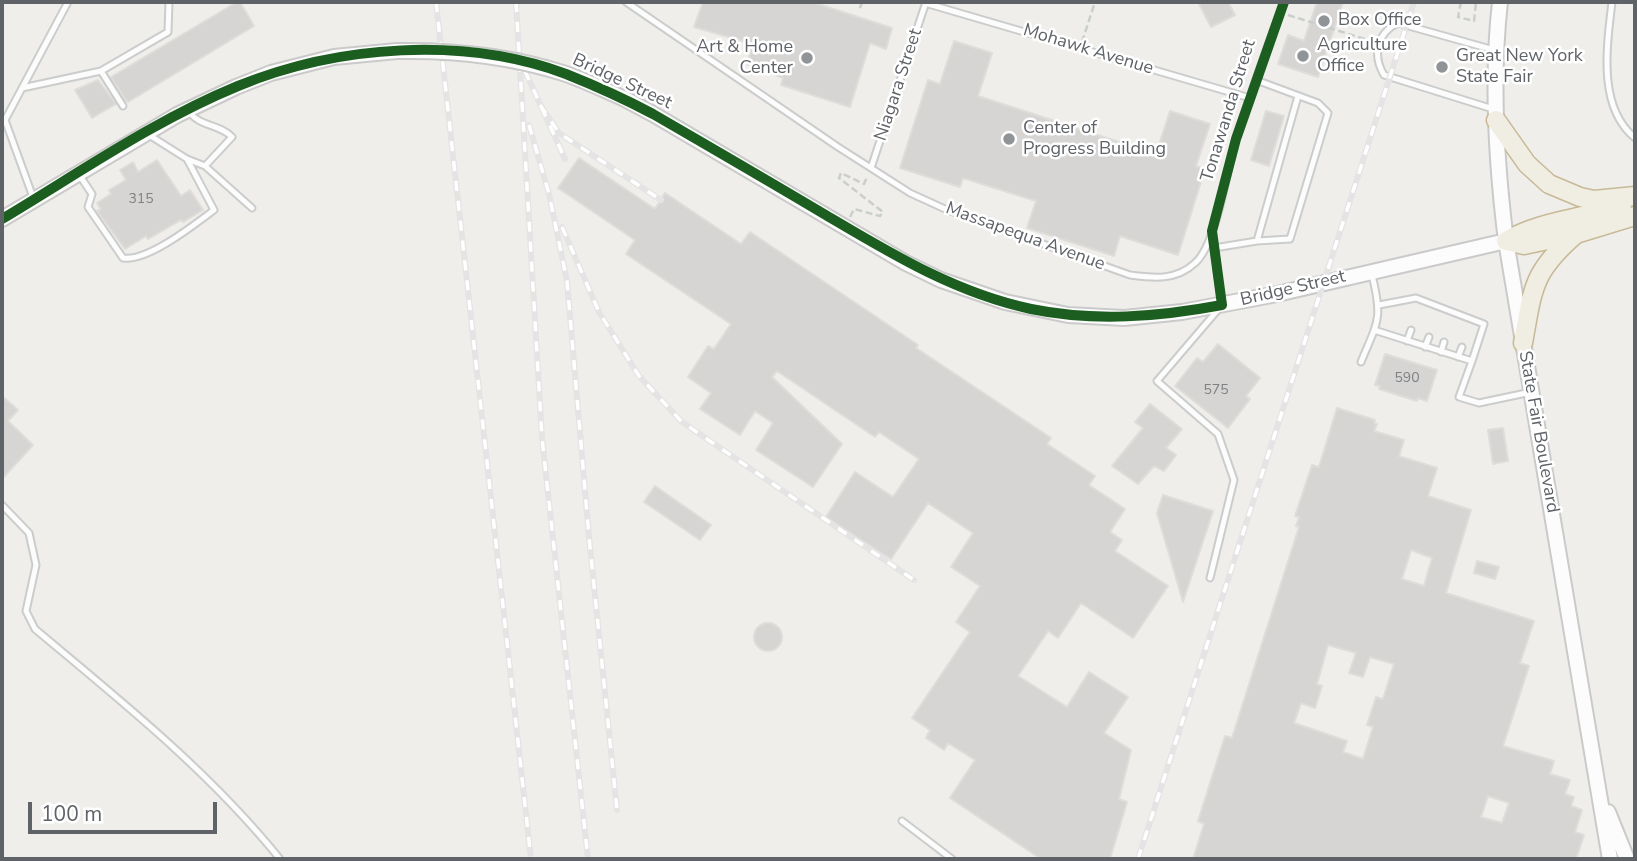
<!DOCTYPE html>
<html>
<head>
<meta charset="utf-8">
<style>
  body { margin:0 }
  #map { position:relative; width:1637px; height:861px; overflow:hidden; background:#efeeea; font-family:"Nunito Sans",sans-serif }
  canvas { display:block }
  .frame { position:absolute; inset:0; border:4px solid #5f6368; pointer-events:none }
  .scale { position:absolute; left:28px; top:802px; width:189px; height:32px; box-sizing:border-box; border:4px solid #5f6368; border-top:0; padding-left:9px; font-size:21px; line-height:24px; white-space:nowrap; color:#5f6368; -webkit-text-stroke:5px #fff; paint-order:stroke }
</style>
</head>
<body>
<div id="map">
<canvas width="1637" height="861"></canvas>
<div class="frame"></div>
<div class="scale">100 m</div>
</div>
<script>
const context = document.querySelector('canvas').getContext('2d');
context.lineJoin = 'round';
function fillPath(path, color) { context.fillStyle = color; context.fill(path, 'evenodd'); }
function trace(path, color, width, dash) { context.strokeStyle = color; context.lineWidth = width; context.lineCap = dash ? 'butt' : 'round'; context.setLineDash(dash || []); context.stroke(path); }
function label(font, color, halo, rows, align = 'center') {
  context.font = font + ' "Nunito Sans",sans-serif'; context.lineWidth = 5; context.setLineDash([]); context.textBaseline = 'middle'; context.strokeStyle = halo; context.fillStyle = color; for (const [text, x, y, turn = 0] of rows) {
    context.save(); context.translate(x, y); context.rotate((+turn || 0) * Math.PI / 180); context.textAlign = isNaN(turn) ? turn : align; if (halo) context.strokeText(text, 0, 0); context.fillText(text, 0, 0); context.restore();
  }
}
const building = new Path2D(`
  M237 2H240L254 26 128 102 125 99 111 77Z
  M703 2H812L892 28 886 49 870 43 850 107 781 85 783 78 747 64 753 44 694 27Z
  M1198 2H1228L1235 15 1211 27Z
  M1317 2H1343L1318 77 1278 64 1288 35 1304 41Z
  M954 41 992 53 978 96 1156 154 1170 111 1210 124 1196 166 1205 169 1178 255 1120 236 1114 256 1027 228 1036 201 963 178 960 187 900 168 928 80 940 84Z
  M98 80 116 104 92 118 75 90Z
  M1266 111 1284 116 1269 166 1251 160Z
  M579 158 655 209 665 193 741 244 750 232 918 345 916 348 1051 438 1047 444 1095 476 1089 485 1125 509 1110 532 1122 540 1115 551 1168 586 1133 638 1081 603 1058 638 1048 631 1018 676 1067 707 1089 672 1128 697 1104 733 1131 750 1119 799 1127 802 1110 859H1041L950 798 975 760 948 743 944 750 926 738 930 730 912 718 970 632 956 622 980 586 951 567 973 533 928 503 891 559 826 517 855 472 893 497 919 459 879 432 875 437 777 371 772 377 842 444 813 487 756 450 773 423 755 411 740 435 700 409 711 393 688 377 708 346 714 349 731 324 626 254 635 240 558 188Z
  M157 160 181 196 190 190 203 210 183 222 181 220 148 239 146 236 125 249 97 211 101 209 97 203 111 194 109 190 126 180 120 170 133 162 138 172Z
  M1218 344 1260 378 1246 396 1250 399 1228 428 1175 386 1197 358 1203 362Z
  M1385 354 1437 370 1427 401 1418 398 1417 401 1379 389 1380 386 1375 385Z
  M2 396 18 410 8 421 33 445 2 479Z
  M1150 404 1182 429 1166 448 1176 455 1164 471 1154 466 1138 484 1112 466 1143 428 1135 422Z
  M1337 408 1375 420 1374 423 1377 424 1374 431 1404 440 1399 456 1437 468 1428 496 1471 510 1446 593 1534 621 1520 663 1529 666 1503 746 1554 761 1550 774 1570 780 1565 794 1574 797 1571 806 1582 810 1575 832 1584 835 1576 859H1193L1204 824 1198 821 1225 736 1232 738 1299 527 1296 526 1299 517 1295 516 1312 465 1319 467ZM1411 550 1432 558 1424 586 1402 579ZM1328 645 1356 653 1349 673 1363 677 1370 657 1394 664 1383 699 1376 697 1367 725 1373 727 1363 759 1343 752 1347 741 1294 723 1301 703 1315 708 1322 686 1317 684ZM1488 796 1509 803 1502 823 1481 817Z
  M1503 428 1508 461 1493 464 1488 430Z
  M655 486 711 525 700 540 644 502Z
  M1163 495 1213 511 1183 602 1157 513Z
  M1477 561 1499 567 1495 579 1474 573Z
  M754 637a14 14 0 1 1 28 0a14 14 0 1 1-28 0Z`);
fillPath(building, '#d6d5d3');
trace(building, '#deddd9', 2);
const service = new Path2D(`
  M626 2 838 147 910 193 945 209 1130 275C1153 278 1176 281 1195 263 1217 244 1227 168 1236 138 1251 92 1267 47 1284 2
  M1612 2C1607 45 1597 107 1635 138
  M925 3 1250 98
  M22 88 101 71
  M123 106 101 71 168 32 169 2
  M1493 109 1384 75C1372 55 1377 33 1398 23L1494 50
  M190 113C201 127 220 124 232 137L205 166
  M149 135 187 159 205 166 252 208
  M871 168 926 2
  M80 176 92 194 88 207 123 258C147 262 194 225 214 210L187 159
  M34 200 5 120 68 2
  M1257 241 1298 96
  M1214 248 1257 241 1290 239 1328 113 1318 103 1256 80
  M1374 330 1472 361 1484 324 1416 298 1379 305
  M1407 341 1411 330
  M1425 347 1429 337
  M1441 352 1444 342
  M1458 357 1462 347
  M1472 361 1459 397 1479 403 1531 392
  M1361 362C1378 321 1383 319 1372 275
  M2 505 29 533 36 565 26 611 35 629C121 701 209 771 280 859
  M1210 578 1234 480 1218 434 1157 381 1222 305 1212 234
  M902 821 952 859`);
const secondary = new Path2D(`
  M1500 2C1491 81 1496 161 1506 241L1610 859
  M623 98 653 114 906 263 941 280 1005 302 1068 315 1124 318 1182 312 1277 294 1506 241
  M2 219 177 115 236 87 271 73 334 57 397 51
  M1608 812 1627 859`);
const motorway = new Path2D(`
  M1496 120 1527 164 1549 184 1580 197 1594 200 1635 196
  M1506 241C1541 220 1584 219 1622 205
  M1506 241 1524 245 1576 234 1635 216
  M1523 343C1533 288 1532 272 1576 234`);
trace(service, '#cbcccc', 9);
trace(secondary, '#cacacb', 18);
trace(motorway, '#c8b996', 21);
trace(new Path2D(`
  M1461 2 1458 17 1474 21 1476 2
  M860 8 862 2
  M1288 15 1371 41
  M1082 42 1095 2
  M850 217 854 209 880 216 883 212 839 178 841 173 864 184 867 177`), '#cacfcc', 2.5, [7, 3.5]);
trace(service, '#fdfcfc', 5);
trace(secondary, '#fdfcfc', 14);
trace(motorway, '#f0ede3', 18);
const rail = new Path2D(`
  M436 2 531 859
  M516 2 542 438 588 859
  M525 71 565 159
  M540 105 559 133 661 200
  M529 125 549 194 567 281 589 537 617 810
  M562 227 599 312 639 376 682 422 914 580
  M1138 859 1414 2`);
trace(rail, '#e4e4e4', 6);
trace(rail, '#fff', 3.5, [10]);
const secondaryBridge = new Path2D(`
  M397 51C454 50 510 56 563 73 584 80 604 90 623 98`);
trace(secondaryBridge, '#cacacb', 18, []);
trace(secondaryBridge, '#fdfcfc', 14);
trace(new Path2D(`
  M2 219C79 173 155 120 238 86 338 45 464 36 566 74 596 86 625 99 653 114 710 147 767 180 824 214 890 253 955 293 1031 309 1095 322 1158 317 1222 305L1212 231 1236 139 1284 2`), '#1b5e20', 10);
for (const [x, y, r, color] of [
  [1324,21,7,"#919496"],
  [1303,56,7,"#919496"],
  [807,58,7,"#919496"],
  [1442,67,7,"#919496"],
  [1009,139,7,"#919496"]
]) { const dot = new Path2D(); dot.arc(x, y, r, 0, 2 * Math.PI); context.fillStyle = color; context.fill(dot); trace(dot, '#fff', 2.5); }
label('14px', '#7e8184', null, [
  ["315",141,200],
  ["590",1407,379],
  ["575",1216,391]
]);
label('18px', '#5f6368', '#fff', [
  ["Box Office",1338,21],
  ["Agriculture",1317,46],
  ["Office",1317,67],
  ["Art & Home",793,48,"right"],
  ["Center",793,69,"right"],
  ["Great New York",1456,57],
  ["State Fair",1456,78],
  ["Center of",1023,129],
  ["Progress Building",1023,150]
], 'left');
label('18px', '#5f6368', '#fff', [
  ["Mohawk Avenue",1088,50,17],
  ["Bridge Street",622,82,25],
  ["Niagara Street",899,85,-72],
  ["Tonawanda Street",1229,111,-73],
  ["Massapequa Avenue",1025,237,20],
  ["Bridge Street",1293,289,-13],
  ["State Fair Boulevard",1538,432,80]
]);
</script>
</body>
</html>
